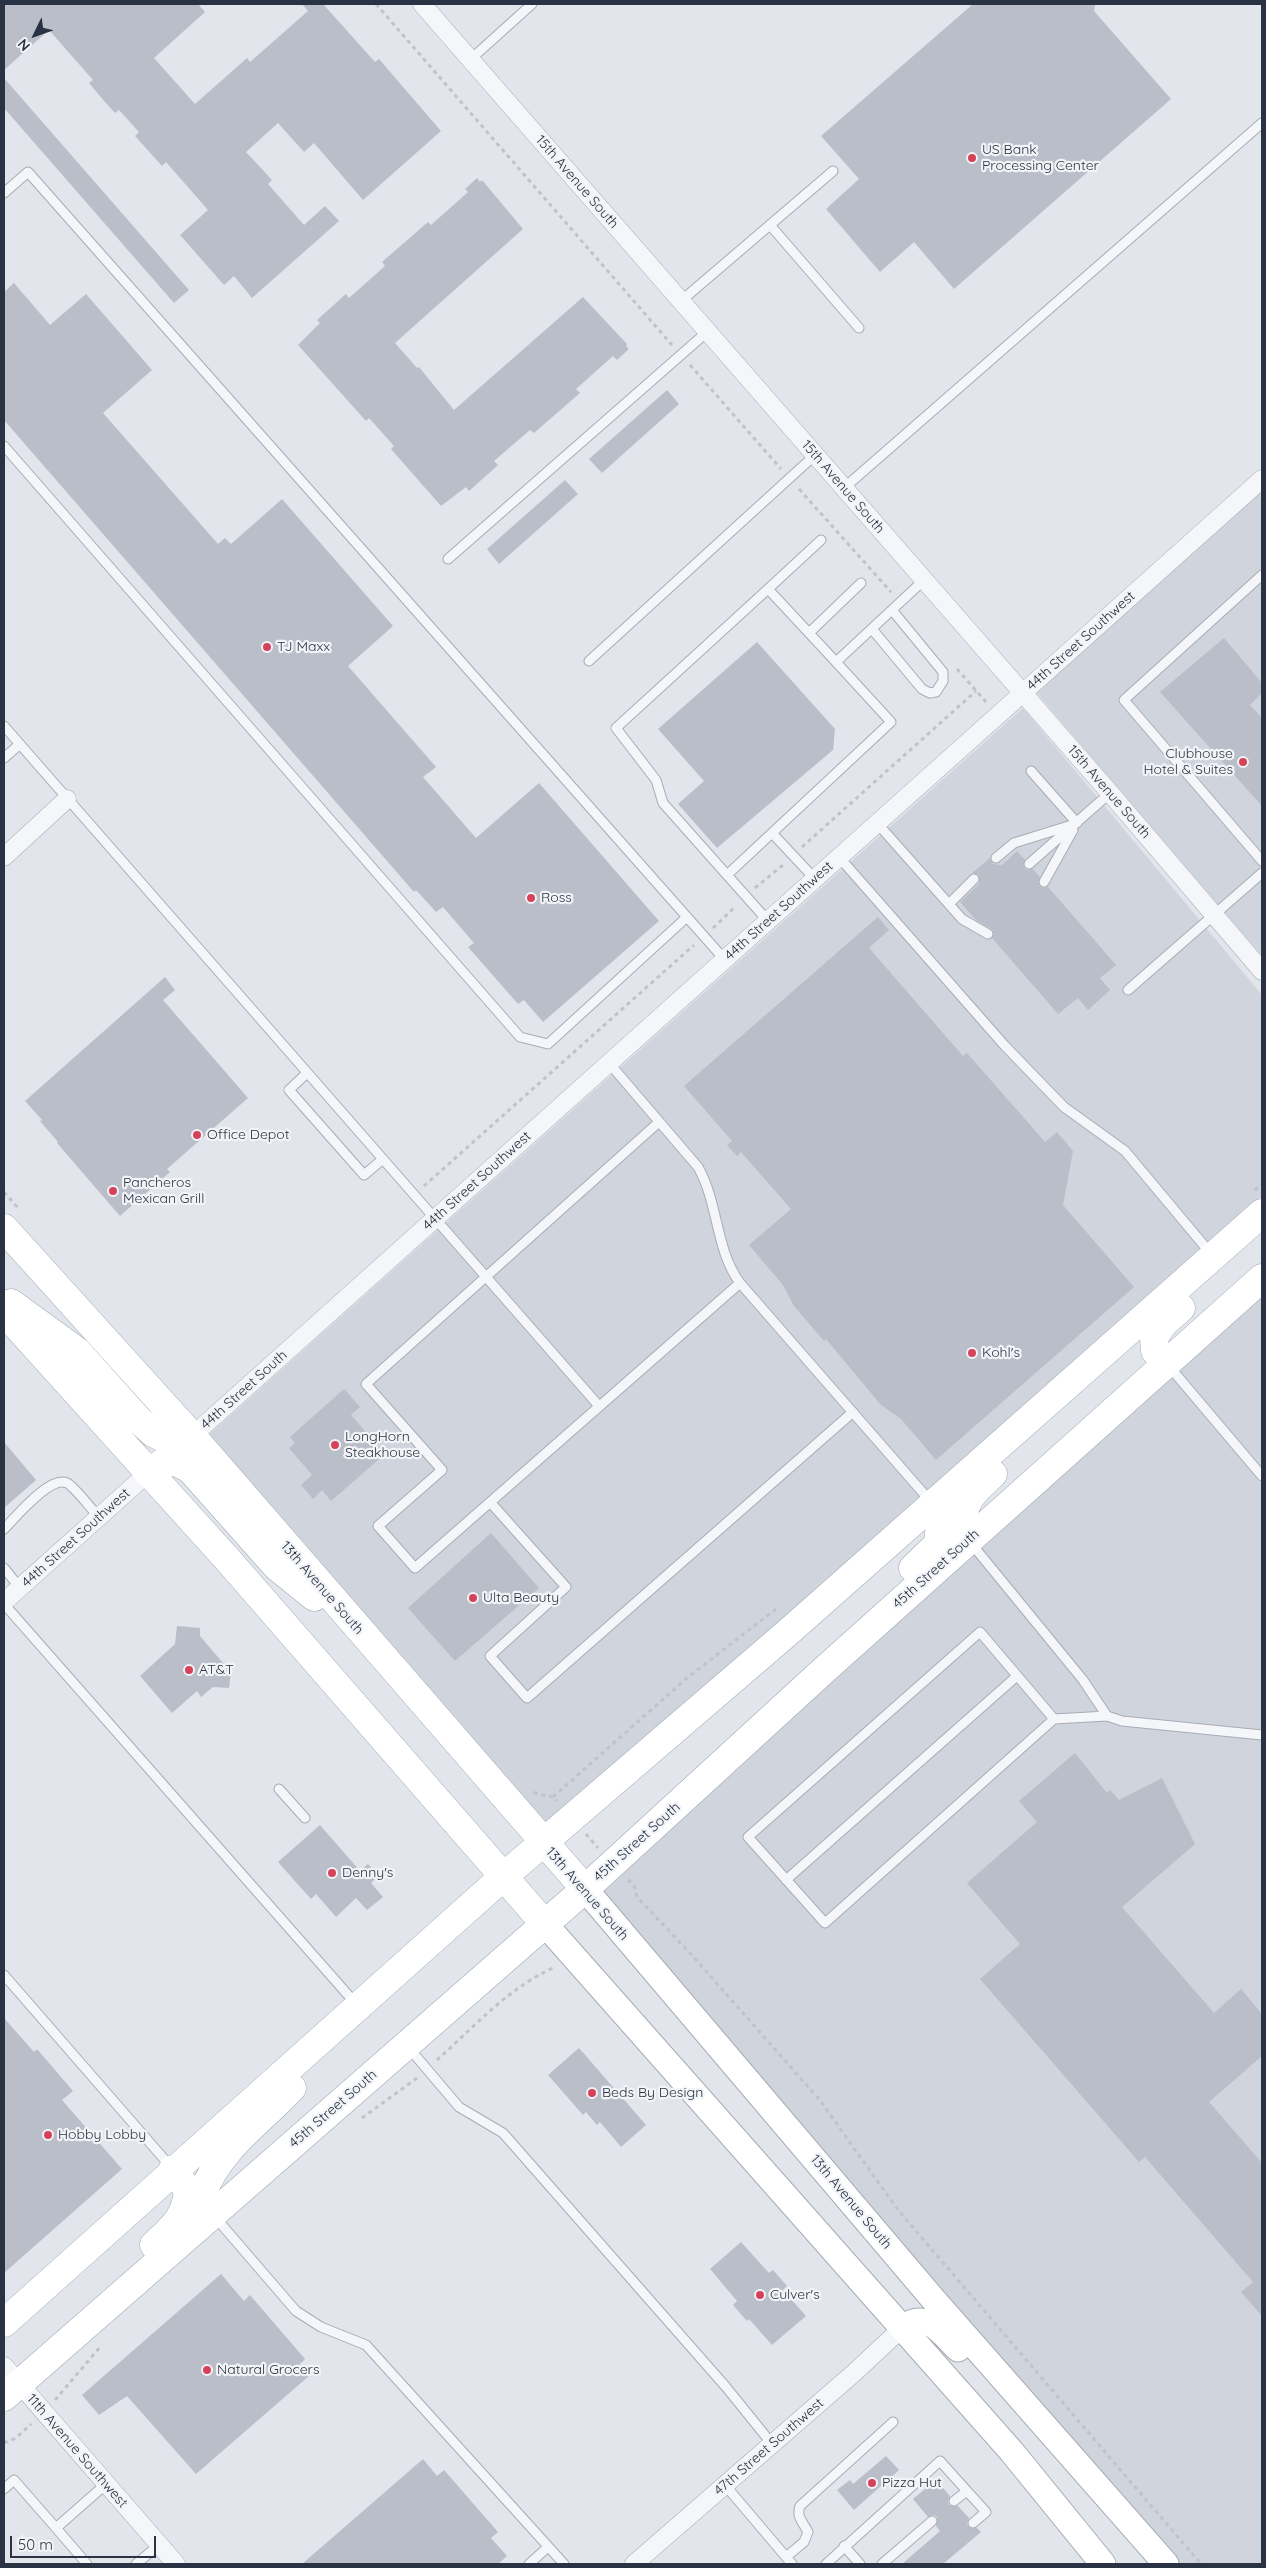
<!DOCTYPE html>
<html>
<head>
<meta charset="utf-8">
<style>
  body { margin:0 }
  #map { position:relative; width:1266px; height:2568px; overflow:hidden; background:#e2e5eb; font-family:Quicksand,sans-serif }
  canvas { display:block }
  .frame { position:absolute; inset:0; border:5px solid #293343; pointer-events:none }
  .north { position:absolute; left:10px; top:10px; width:50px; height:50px; -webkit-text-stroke:4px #f2f4f8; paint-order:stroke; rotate:228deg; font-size:14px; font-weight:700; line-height:20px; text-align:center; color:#293343 }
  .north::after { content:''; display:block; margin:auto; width:18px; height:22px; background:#293343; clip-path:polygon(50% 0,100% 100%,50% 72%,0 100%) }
  .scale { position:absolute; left:10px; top:2536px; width:146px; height:22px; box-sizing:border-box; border:2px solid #293343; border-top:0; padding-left:6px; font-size:15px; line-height:18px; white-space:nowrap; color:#293343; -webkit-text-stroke:4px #f2f4f8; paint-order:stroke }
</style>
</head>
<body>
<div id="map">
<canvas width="1266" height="2568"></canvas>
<div class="frame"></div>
<div class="north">N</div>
<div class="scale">50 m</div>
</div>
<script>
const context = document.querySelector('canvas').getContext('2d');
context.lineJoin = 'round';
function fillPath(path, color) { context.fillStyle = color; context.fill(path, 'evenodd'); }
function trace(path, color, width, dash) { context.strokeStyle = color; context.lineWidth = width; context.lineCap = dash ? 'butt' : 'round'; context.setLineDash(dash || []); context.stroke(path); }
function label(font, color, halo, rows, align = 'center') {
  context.font = font + ' Quicksand,sans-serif'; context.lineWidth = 4.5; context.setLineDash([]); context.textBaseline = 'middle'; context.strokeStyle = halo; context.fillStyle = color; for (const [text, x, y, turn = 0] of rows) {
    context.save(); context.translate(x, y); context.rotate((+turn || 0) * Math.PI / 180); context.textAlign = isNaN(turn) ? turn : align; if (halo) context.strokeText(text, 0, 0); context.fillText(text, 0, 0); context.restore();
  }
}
fillPath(new Path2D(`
  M1262 488V956L1035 691Z
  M1023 708 1262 995V1196L543 1835 205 1438Z
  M1262 1291V2564H1180L596 1892Z`), '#d0d4dd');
fillPath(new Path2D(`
  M4 4H198L205 12 154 58 195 104 247 58 250 62 308 11 302 4H323L375 62 379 59 441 131 363 200 314 143 304 152 278 123 246 152 272 180 268 184 304 225 325 206 339 221 252 298 234 276 224 285 180 235 208 210 166 162 162 166 135 136 139 132 119 110 115 113 105 102 89 83 93 80 49 30 4 70Z
  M973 4H1095L1094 11 1171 99 954 289 914 242 880 272 826 209 859 179 821 136Z
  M4 78 189 290 174 303 4 108Z
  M477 178 480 182 482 180 523 229 395 343 417 368 419 367 454 410 583 297 627 344 626 346 629 349 617 360 613 356 576 389 580 393 534 433 530 430 494 461 498 465 469 491 466 487 441 506 391 449 394 446 369 418 366 421 298 345 320 323 317 320 346 294 349 298 385 266 382 262 428 222 431 225 468 192 465 189Z
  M14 283 50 325 86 294 152 370 103 413 218 544 225 538 231 544 282 499 393 626 348 666 436 767 423 777 476 838 539 783 659 921 543 1022 524 1000 518 1004 468 947 474 943 443 907 436 912 416 890 414 892 4 420V292Z
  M667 390 679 404 602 473 589 459Z
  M565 480 578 494 499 564 487 549Z
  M1224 638 1262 683V693L1250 705 1262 718V806L1160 692Z
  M757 642 835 729 833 750 717 848 678 804 704 781 658 729Z
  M1017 851 1025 860 1024 868 1027 870 1033 869 1040 877 1039 886 1044 888 1048 887 1116 965 1100 978 1110 990 1088 1010 1078 998 1058 1014 992 938 993 930 976 920 960 902 979 884V875L972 873 990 858 993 864 1002 865Z
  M878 917 889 930 869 948 963 1056 967 1053 1045 1142 1057 1132 1073 1151 1063 1205 1134 1287 936 1460 901 1419 881 1405 826 1339 824 1341 794 1306 783 1285 749 1245 791 1209 741 1152 737 1156 727 1145 732 1141 684 1086Z
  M165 977 175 990 163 1000 248 1098 167 1169 170 1172 120 1216 57 1143 58 1142 40 1121 42 1120 25 1101Z
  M344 1389 360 1407 351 1415 385 1454 331 1501 322 1490 313 1499 301 1485 312 1475 289 1448 295 1443 290 1437Z
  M4 1442 36 1480 4 1508Z
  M491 1533 539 1588 455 1661 408 1608Z
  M177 1626 200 1628V1636L223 1663 232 1664 229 1688 213 1687 201 1697 197 1691 172 1713 140 1676 175 1644Z
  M1075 1753 1107 1793 1110 1790 1119 1800 1162 1778 1195 1844 1122 1907 1214 2013 1241 1989 1262 2014V2056L1209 2102 1262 2163V2316L1241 2292 1253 2282 1145 2157 1139 2162 980 1979 1020 1944 967 1883 1037 1822 1019 1801Z
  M320 1825 360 1871 368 1864 378 1876 371 1883 383 1897 367 1910 356 1898 336 1917 316 1894 311 1899 278 1862Z
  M4 2018 34 2052 37 2049 73 2091 62 2100 122 2169 4 2273Z
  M579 2048 646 2125 621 2147 600 2122 597 2125 586 2112 583 2115 548 2075Z
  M741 2242 769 2273 773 2270 787 2286 783 2290 806 2316 772 2345 749 2319 747 2321 733 2305 737 2301 710 2269Z
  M221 2274 244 2301 250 2295 305 2359 299 2365 309 2376 196 2474 127 2396 99 2415 82 2395Z
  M886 2456 899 2470 854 2510 837 2490 850 2480 853 2484Z
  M423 2459 437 2476 444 2470 498 2532 491 2538 507 2556 498 2564H302Z
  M936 2480 950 2496 948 2501 949 2505 958 2506 969 2518 967 2524 969 2527 977 2528 981 2532 943 2564H902L940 2531 936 2526 937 2517 934 2515 928 2517 913 2499Z`), '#b9bec8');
const service = new Path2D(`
  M471 59 532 4
  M4 193 28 172 725 960
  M770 225 859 328
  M681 301 833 171
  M4 446 520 1037 548 1044 687 917
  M844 488 1262 123
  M821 540 768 589 836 662
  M448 559 707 332
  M1262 575 1124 700 1262 861
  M768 589 616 728 656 780 663 803 727 875 772 833
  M872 629 922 689 930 693 936 692 943 681V672L892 610
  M809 633 861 583
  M589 661 815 455
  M4 726 599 1406
  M4 758 20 744
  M1031 771 1077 823
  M877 823 962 919 988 934
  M839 857 1005 1046 1064 1107 1125 1151 1212 1255
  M996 858 1014 843 1072 825
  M1029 864 1110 793
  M727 875 768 921
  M815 879 772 833 891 722 836 662 924 580
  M1044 882 1073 830
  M949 904 974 879
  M1128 990 1262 873
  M609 1063 698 1167C719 1204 715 1249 740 1283L931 1502
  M307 1073 289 1090 364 1175 383 1159
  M659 1122 366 1384 442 1470 378 1526 415 1568 740 1283
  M1168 1365 1262 1476
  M490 1502 566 1587 490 1656 527 1698 853 1412
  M4 1529C15 1518 50 1475 67 1483 75 1487 91 1509 99 1517
  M970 1542 1083 1680 1107 1716 1122 1721 1262 1735
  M4 1568 20 1588
  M4 1604 356 2004
  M1054 1719 825 1923 748 1837 980 1632 1054 1719 1107 1716
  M279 1789 305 1818
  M786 1880 1017 1676
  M4 1975 171 2167
  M409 2048 459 2107 503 2133 726 2387 772 2444
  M215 2217 296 2311 321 2327 366 2345 564 2564
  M725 2485 792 2564
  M4 2489 14 2480 56 2528
  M967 2491 986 2512 973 2523
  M844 2546 860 2564
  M786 2557 804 2542 808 2532C803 2522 796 2517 800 2506L893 2422
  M87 2564 56 2528 106 2484
  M136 2564 159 2545
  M529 2564 548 2547
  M826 2564 940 2461 967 2491 954 2501
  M882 2564 932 2521`);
const minor = new Path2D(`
  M422 4 1110 793 1262 971
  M4 857 67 799
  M192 1436 1262 479
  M4 1602 148 1473
  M4 2366 176 2564
  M634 2564 855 2372 902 2328`);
const secondary = new Path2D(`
  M585 1889 933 2299 1166 2564
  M544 1923 1012 2452 1103 2564
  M902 2328C927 2310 940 2331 958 2349`);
const primary = new Path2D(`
  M4 1228 192 1436 585 1889
  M11 1303 77 1351 139 1420 153 1433 170 1441 192 1436
  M4 1312 228 1560 544 1923
  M1166 1363 1155 1351 1154 1337 1164 1323 1181 1308
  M148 1473 165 1461 178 1463 190 1469 277 1567 314 1597
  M969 1540 961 1528C964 1500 972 1493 993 1474
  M913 1568 938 1544 941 1515 934 1504
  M213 2215 203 2192C220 2148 261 2121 292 2088
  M154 2245C173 2227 186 2217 188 2190L173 2169
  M4 2323 503 1877 786 1634 1262 1213
  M4 2397 585 1889 823 1671 1262 1278`);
trace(service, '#a7acb5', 11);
trace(minor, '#a7acb5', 19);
trace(secondary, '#a7acb5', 27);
trace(primary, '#a0aab7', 29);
trace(new Path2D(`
  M376 4 672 345
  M690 365 781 469
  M799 489 891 592
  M957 669 986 702
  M802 847 976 691
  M755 888 783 865
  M713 928 736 906
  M424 1186 694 945
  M1255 1190 1262 1184
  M4 1192 18 1208
  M534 1792 537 1794 553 1797 557 1801
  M553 1797 687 1678 776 1609
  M586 1834 598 1848
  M628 1880 634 1885 637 1897 690 1953 819 2099 898 2210 1201 2564
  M437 2060C473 2028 508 1988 553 1968
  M362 2118 417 2078
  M55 2400 101 2346
  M4 2443 16 2438 31 2424`), '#c0c3ca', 3, [4, 4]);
trace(service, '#f5f6f9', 9);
trace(minor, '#f5f6f9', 18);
trace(secondary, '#fff', 25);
trace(primary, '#fff', 28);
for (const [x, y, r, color] of [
  [972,158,5,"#d4435a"],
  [267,647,5,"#d4435a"],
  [1243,762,5,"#d4435a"],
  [531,898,5,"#d4435a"],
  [197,1135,5,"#d4435a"],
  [113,1191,5,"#d4435a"],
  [972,1353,5,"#d4435a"],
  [335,1445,5,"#d4435a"],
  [473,1598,5,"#d4435a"],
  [189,1670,5,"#d4435a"],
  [332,1873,5,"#d4435a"],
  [592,2093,5,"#d4435a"],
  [48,2135,5,"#d4435a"],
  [760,2295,5,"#d4435a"],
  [207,2370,5,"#d4435a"],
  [872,2483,5,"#d4435a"]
]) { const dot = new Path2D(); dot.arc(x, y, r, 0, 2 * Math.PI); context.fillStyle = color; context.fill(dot); trace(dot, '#f2f4f8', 2); }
label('14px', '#293343', '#f2f4f8', [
  ["US Bank",982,150],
  ["Processing Center",982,166],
  ["TJ Maxx",277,647],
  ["Clubhouse",1233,754,"right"],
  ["Hotel & Suites",1233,770,"right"],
  ["Ross",541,898],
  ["Office Depot",207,1135],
  ["Pancheros",123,1183],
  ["Mexican Grill",123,1199],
  ["Kohl's",982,1353],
  ["LongHorn",345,1437],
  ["Steakhouse",345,1453],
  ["Ulta Beauty",483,1598],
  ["AT&T",199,1670],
  ["Denny's",342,1873],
  ["Beds By Design",602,2093],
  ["Hobby Lobby",58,2135],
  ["Culver's",770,2295],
  ["Natural Grocers",217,2370],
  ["Pizza Hut",882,2483]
], 'left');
label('14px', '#293343', '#f2f4f8', [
  ["15th Avenue South",577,182,49],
  ["15th Avenue South",843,487,49],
  ["44th Street Southwest",1081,641,-42],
  ["15th Avenue South",1109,792,49],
  ["44th Street Southwest",779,911,-42],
  ["44th Street Southwest",477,1181,-42],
  ["44th Street South",244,1390,-42],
  ["44th Street Southwest",76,1538,-42],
  ["45th Street South",936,1569,-42],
  ["13th Avenue South",322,1588,49],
  ["45th Street South",637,1842,-42],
  ["13th Avenue South",587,1894,49],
  ["45th Street South",333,2109,-41],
  ["13th Avenue South",851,2202,50],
  ["47th Street Southwest",769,2447,-41],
  ["11th Avenue Southwest",77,2451,49]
]);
</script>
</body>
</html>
